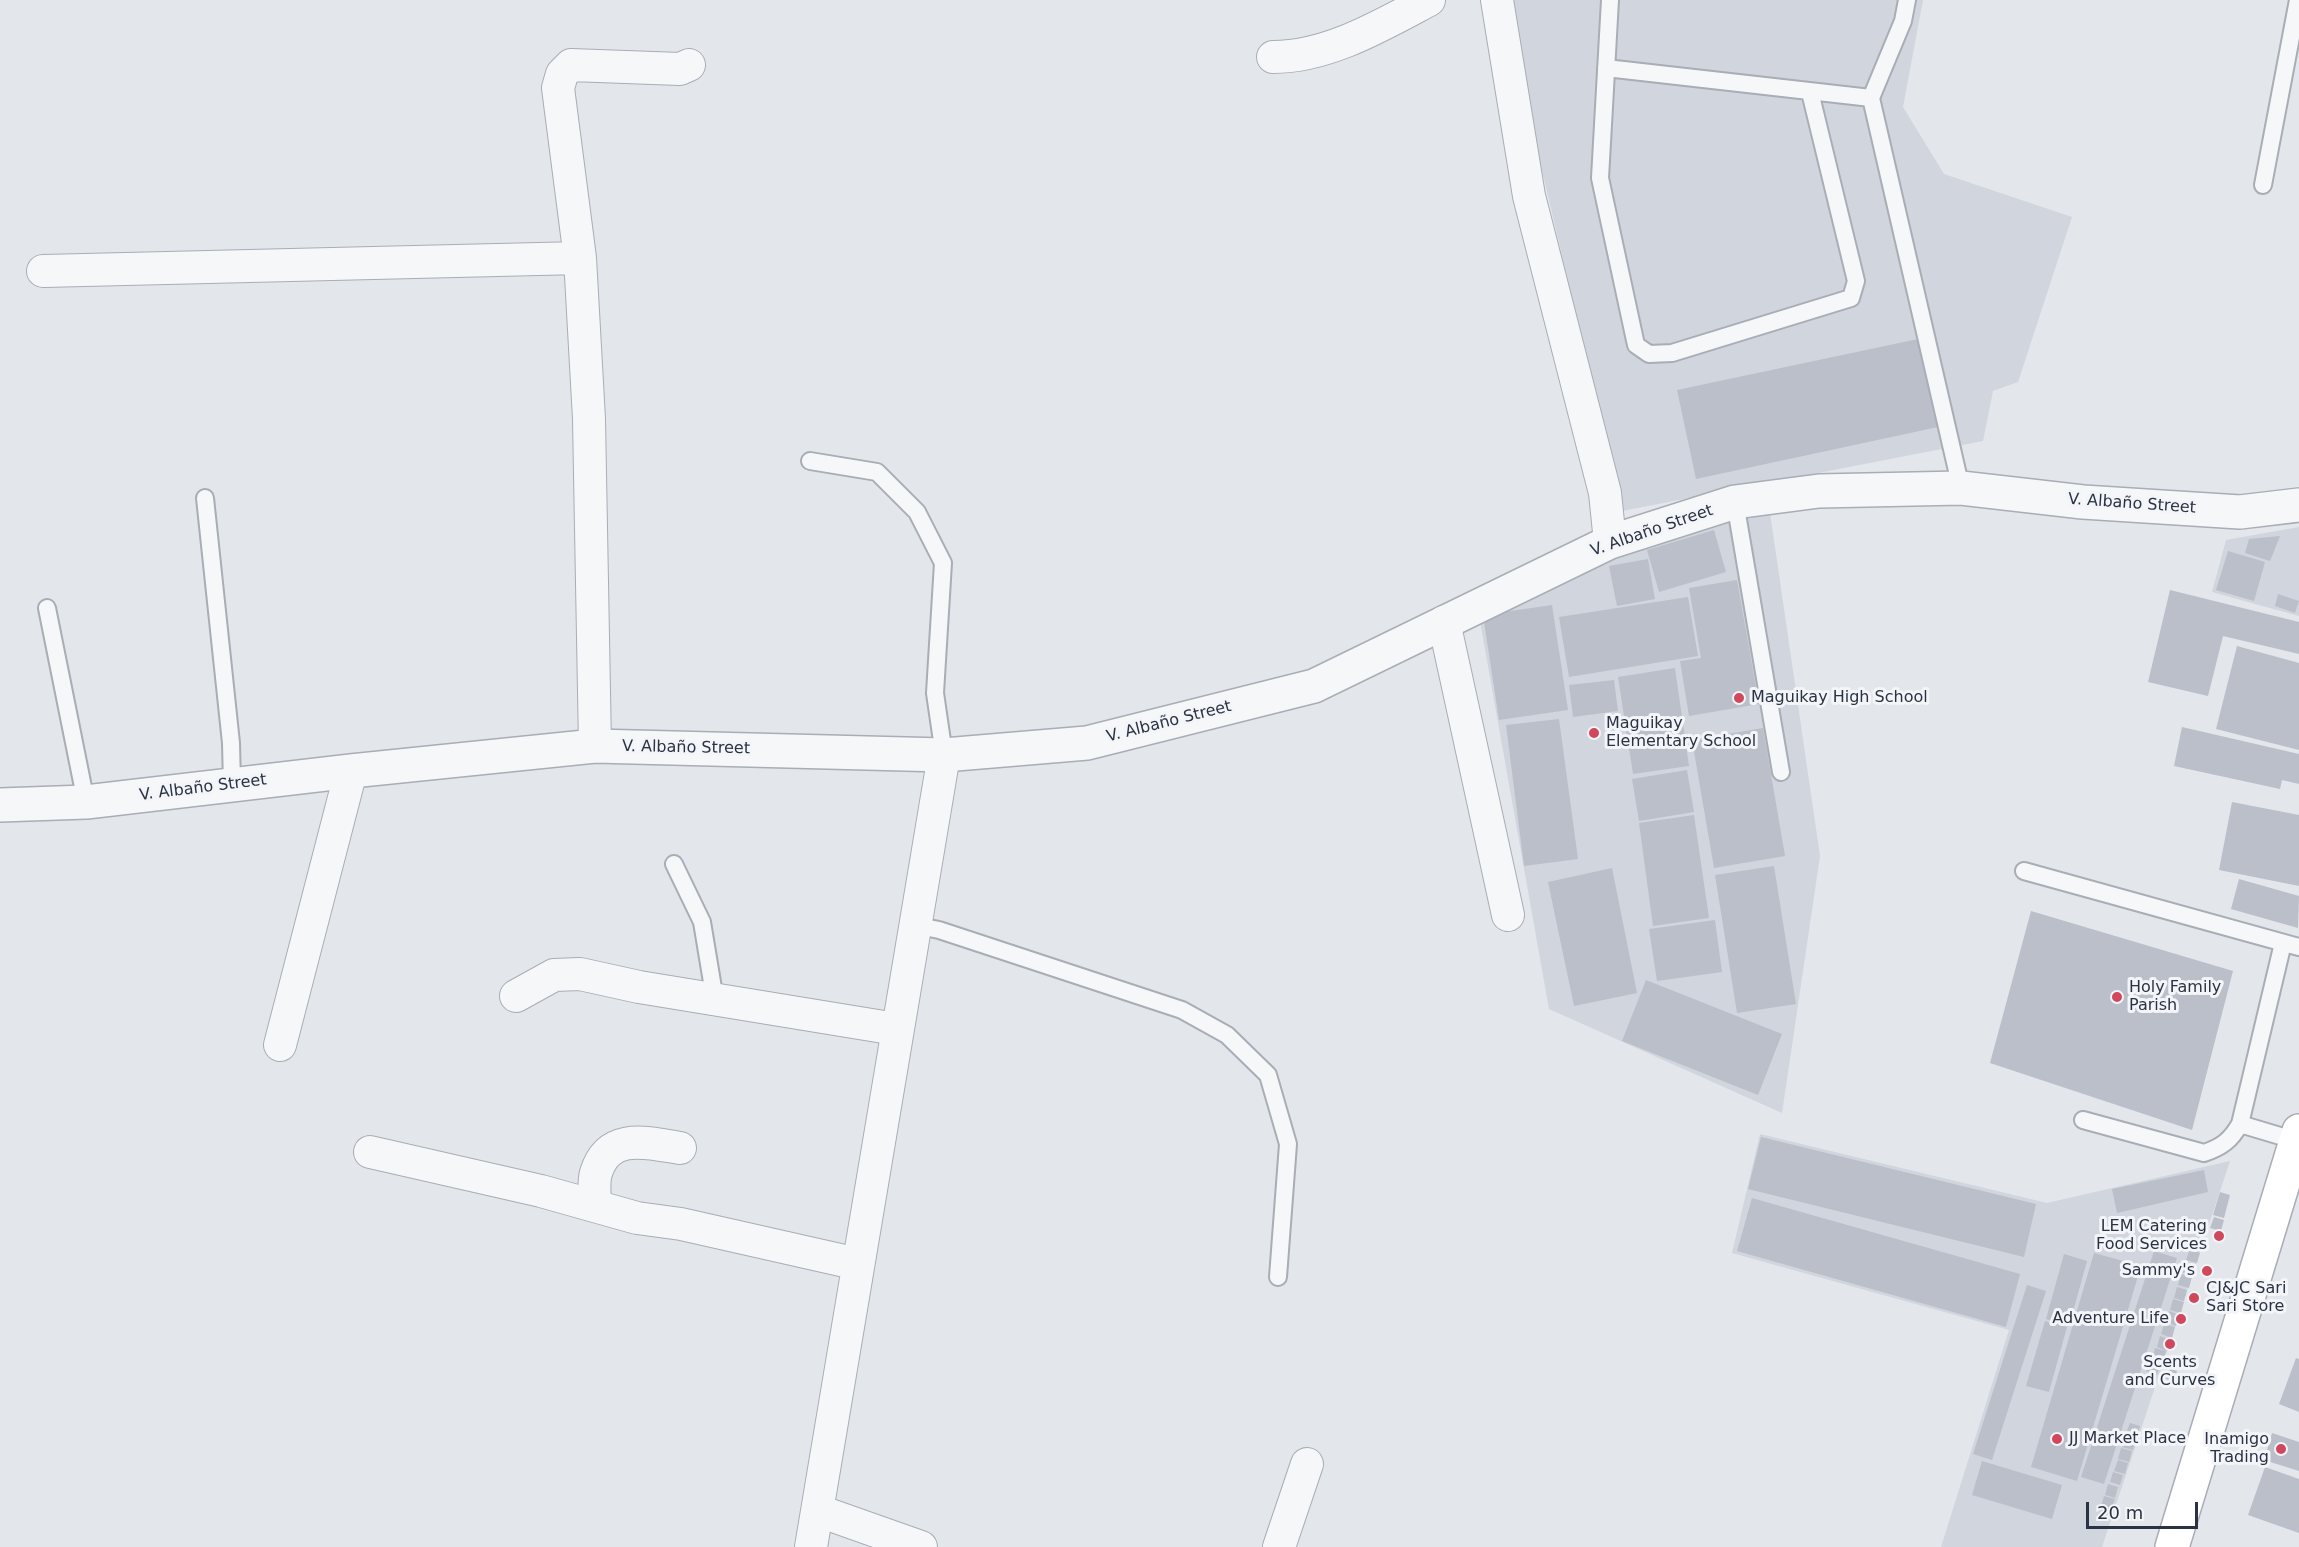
<!DOCTYPE html>
<html>
<head>
<meta charset="utf-8">
<style>
  body { margin:0 }
  #map { position:relative; width:2299px; height:1547px; overflow:hidden; background:#e3e6eb; font-family:"DejaVu Sans",sans-serif }
  canvas { display:block }
  .scale { position:absolute; left:2086px; top:1502px; width:112px; height:27px; box-sizing:border-box; border:3px solid #2a3344; border-top:0; padding-left:8px; font-size:18px; line-height:21px; white-space:nowrap; color:#2a3344; -webkit-text-stroke:4px #f3f5f8; paint-order:stroke }
</style>
</head>
<body>
<div id="map">
<canvas width="2299" height="1547"></canvas>
<div class="scale">20 m</div>
</div>
<script>
const context = document.querySelector('canvas').getContext('2d');
context.lineJoin = 'round';
function fillPath(path, color) { context.fillStyle = color; context.fill(path, 'evenodd'); }
function trace(path, color, width, dash) { context.strokeStyle = color; context.lineWidth = width; context.lineCap = dash ? 'butt' : 'round'; context.setLineDash(dash || []); context.stroke(path); }
function label(font, color, halo, rows, align = 'center') {
  context.font = font + ' "DejaVu Sans",sans-serif'; context.lineWidth = 6; context.setLineDash([]); context.textBaseline = 'middle'; context.strokeStyle = halo; context.fillStyle = color; for (const [text, x, y, turn = 0] of rows) {
    context.save(); context.translate(x, y); context.rotate((+turn || 0) * Math.PI / 180); context.textAlign = isNaN(turn) ? turn : align; if (halo) context.strokeText(text, 0, 0); context.fillText(text, 0, 0); context.restore();
  }
}
fillPath(new Path2D(`
  M1502 0H1923L1903 107 1944 174 2072 217 2018 382 1993 391 1983 441 1622 511Z
  M1769 506 1820 856 1782 1113 1549 1009 1478 610 1657 540Z
  M2299 527V616L2212 592 2226 540Z
  M1760 1134 2047 1203 2230 1161 2102 1547H1941L2009 1330 1732 1253Z`), '#d1d5dd');
fillPath(new Path2D(`
  M1918 339 1938 427 1696 479 1677 390Z
  M1714 530 1726 572 1659 592 1647 550Z
  M2280 536 2270 561 2245 553 2249 539Z
  M2228 551 2265 562 2254 601 2216 590Z
  M1648 559 1655 599 1617 606 1609 566Z
  M1737 580 1759 704 1689 716 1680 661 1701 658 1689 588Z
  M2170 590 2299 622V654L2223 636 2208 696 2148 682Z
  M2278 594 2299 601 2295 613 2275 606Z
  M1688 597 1698 656 1569 677 1559 617Z
  M1552 605 1568 710 1499 720 1483 615Z
  M2237 646 2299 663V750L2216 729Z
  M1675 668 1689 766 1633 774 1618 677Z
  M1614 680 1618 711 1573 717 1569 685Z
  M1559 719 1578 859 1524 866 1506 725Z
  M2182 727 2299 754V784L2282 780 2280 789 2174 766Z
  M1763 728 1785 856 1714 868 1692 740Z
  M1687 770 1694 812 1639 821 1632 779Z
  M2232 802 2299 815V886L2219 870Z
  M1694 815 1709 918 1653 926 1639 823Z
  M1774 866 1796 1004 1737 1013 1715 875Z
  M1612 868 1637 993 1574 1006 1548 882Z
  M2239 879 2299 896 2298 928 2231 909Z
  M2031 911 2233 971 2192 1130 1990 1063Z
  M1715 920 1722 972 1657 981 1649 929Z
  M1646 980 1782 1034 1758 1095 1622 1041Z
  M1761 1137 2036 1204 2024 1257 1748 1189Z
  M2204 1170 2208 1192 2117 1213 2112 1189Z
  M2220 1192 2230 1195 2224 1218 2213 1215Z
  M1752 1198 2020 1274 2006 1327 1737 1251Z
  M2214 1217 2224 1220 2221 1231 2210 1228Z
  M2190 1249 2200 1253 2197 1263 2186 1260Z
  M2154 1251 2177 1258 2104 1484 2081 1477Z
  M2094 1253 2141 1266 2077 1481 2031 1467Z
  M2064 1254 2087 1261 2069 1326 2046 1319Z
  M2184 1262 2195 1265 2192 1276 2181 1272Z
  M2181 1274 2192 1277 2189 1288 2178 1285Z
  M2027 1285 2046 1291 1992 1460 1973 1454Z
  M2177 1287 2187 1290 2184 1301 2174 1298Z
  M2173 1299 2184 1302 2181 1313 2170 1310Z
  M2169 1311 2179 1315 2176 1326 2166 1322Z
  M2045 1321 2067 1327 2049 1392 2026 1386Z
  M2164 1324 2175 1327 2172 1338 2161 1334Z
  M2160 1336 2171 1340 2167 1351 2157 1347Z
  M2155 1348 2166 1351 2163 1362 2152 1359Z
  M2296 1358 2299 1359V1412L2279 1404Z
  M2149 1360 2160 1364 2157 1375 2146 1371Z
  M2166 1367 2177 1371 2174 1382 2163 1378Z
  M2130 1423 2140 1426 2137 1437 2126 1433Z
  M2272 1433 2299 1442V1471L2264 1460Z
  M2125 1436 2136 1439 2133 1450 2122 1447Z
  M2121 1448 2132 1451 2129 1462 2118 1459Z
  M2118 1460 2128 1463 2125 1474 2114 1471Z
  M1982 1461 2062 1485 2052 1519 1972 1495Z
  M2265 1467 2299 1479V1533L2248 1515Z
  M2113 1472 2123 1475 2120 1485 2110 1482Z
  M2108 1484 2118 1487 2115 1498 2105 1495Z
  M2104 1496 2115 1499 2111 1509 2101 1507Z`), '#babfc9');
const service = new Path2D(`
  M1610 0 1600 178 1636 345 1649 354 1672 353 1851 298 1856 281 1810 92
  M1907 0 1903 21 1871 98 1961 488
  M1606 68 1871 98
  M2263 185 2298 0
  M810 461 877 472 917 512 943 563 935 693 944 755
  M205 498 231 743 232 785
  M1735 502 1781 772
  M47 608 86 802
  M674 864 702 922 715 1000
  M2024 871 2299 947
  M914 925 939 930 1182 1010 1227 1035 1268 1075 1288 1144 1278 1277
  M2083 1120 2204 1153C2222 1147 2231 1140 2240 1124L2283 943
  M2240 1124 2297 1141`);
const minor = new Path2D(`
  M1497 0 1529 196 1605 493 1610 542
  M1273 57C1328 57 1382 25 1429 0
  M43 271 580 258
  M1444 622 1508 915
  M595 746 589 419 580 258 558 88 562 74 571 65 680 69 689 65
  M516 996 554 975 580 974 639 987 896 1029
  M280 1045 351 771
  M370 1152 541 1191 637 1218 681 1224 858 1264
  M595 1206C595 1196 593 1182 596 1173 609 1131 648 1143 680 1148
  M819 1511 921 1547
  M811 1547 944 755
  M1279 1547 1307 1464`);
const tertiary = new Path2D(`
  M0 805 86 802 351 771 595 746 944 755 1087 743 1314 686 1610 542 1735 502 1819 491 1961 488 2083 502 2240 512 2299 505`);
const secondary = new Path2D(`
  M2172 1547 2299 1131`);
trace(service, '#a8adb6', 20);
trace(minor, '#a8adb6', 34);
trace(tertiary, '#a8adb6', 36);
trace(secondary, '#a8adb6', 36);
trace(service, '#f6f7f9', 16);
trace(minor, '#f6f7f9', 32);
trace(tertiary, '#f6f7f9', 33);
trace(secondary, '#fff', 33);
for (const [x, y, r, color] of [
  [1739,698,6,"#d0485c"],
  [1594,733,6,"#d0485c"],
  [2117,997,6,"#d0485c"],
  [2219,1236,6,"#d0485c"],
  [2207,1271,6,"#d0485c"],
  [2194,1298,6,"#d0485c"],
  [2181,1319,6,"#d0485c"],
  [2170,1344,6,"#d0485c"],
  [2057,1439,6,"#d0485c"],
  [2281,1449,6,"#d0485c"]
]) { const dot = new Path2D(); dot.arc(x, y, r, 0, 2 * Math.PI); context.fillStyle = color; context.fill(dot); trace(dot, '#f3f5f8', 2); }
label('16px', '#2a3344', '#f3f5f8', [
  ["V. Albaño Street",2132,504,4],
  ["V. Albaño Street",1652,531,-19],
  ["V. Albaño Street",1169,722,-14],
  ["V. Albaño Street",686,748,1],
  ["V. Albaño Street",203,788,-7]
]);
label('16px', '#2a3344', '#f3f5f8', [
  ["Maguikay High School",1751,698],
  ["Maguikay",1606,724],
  ["Elementary School",1606,742],
  ["Holy Family",2129,988],
  ["Parish",2129,1006],
  ["LEM Catering",2207,1227,"right"],
  ["Food Services",2207,1245,"right"],
  ["Sammy's",2195,1271,"right"],
  ["CJ&JC Sari",2206,1289],
  ["Sari Store",2206,1307],
  ["Adventure Life",2169,1319,"right"],
  ["Scents",2170,1363,"center"],
  ["and Curves",2170,1381,"center"],
  ["JJ Market Place",2069,1439],
  ["Inamigo",2269,1440,"right"],
  ["Trading",2269,1458,"right"]
], 'left');
</script>
</body>
</html>
